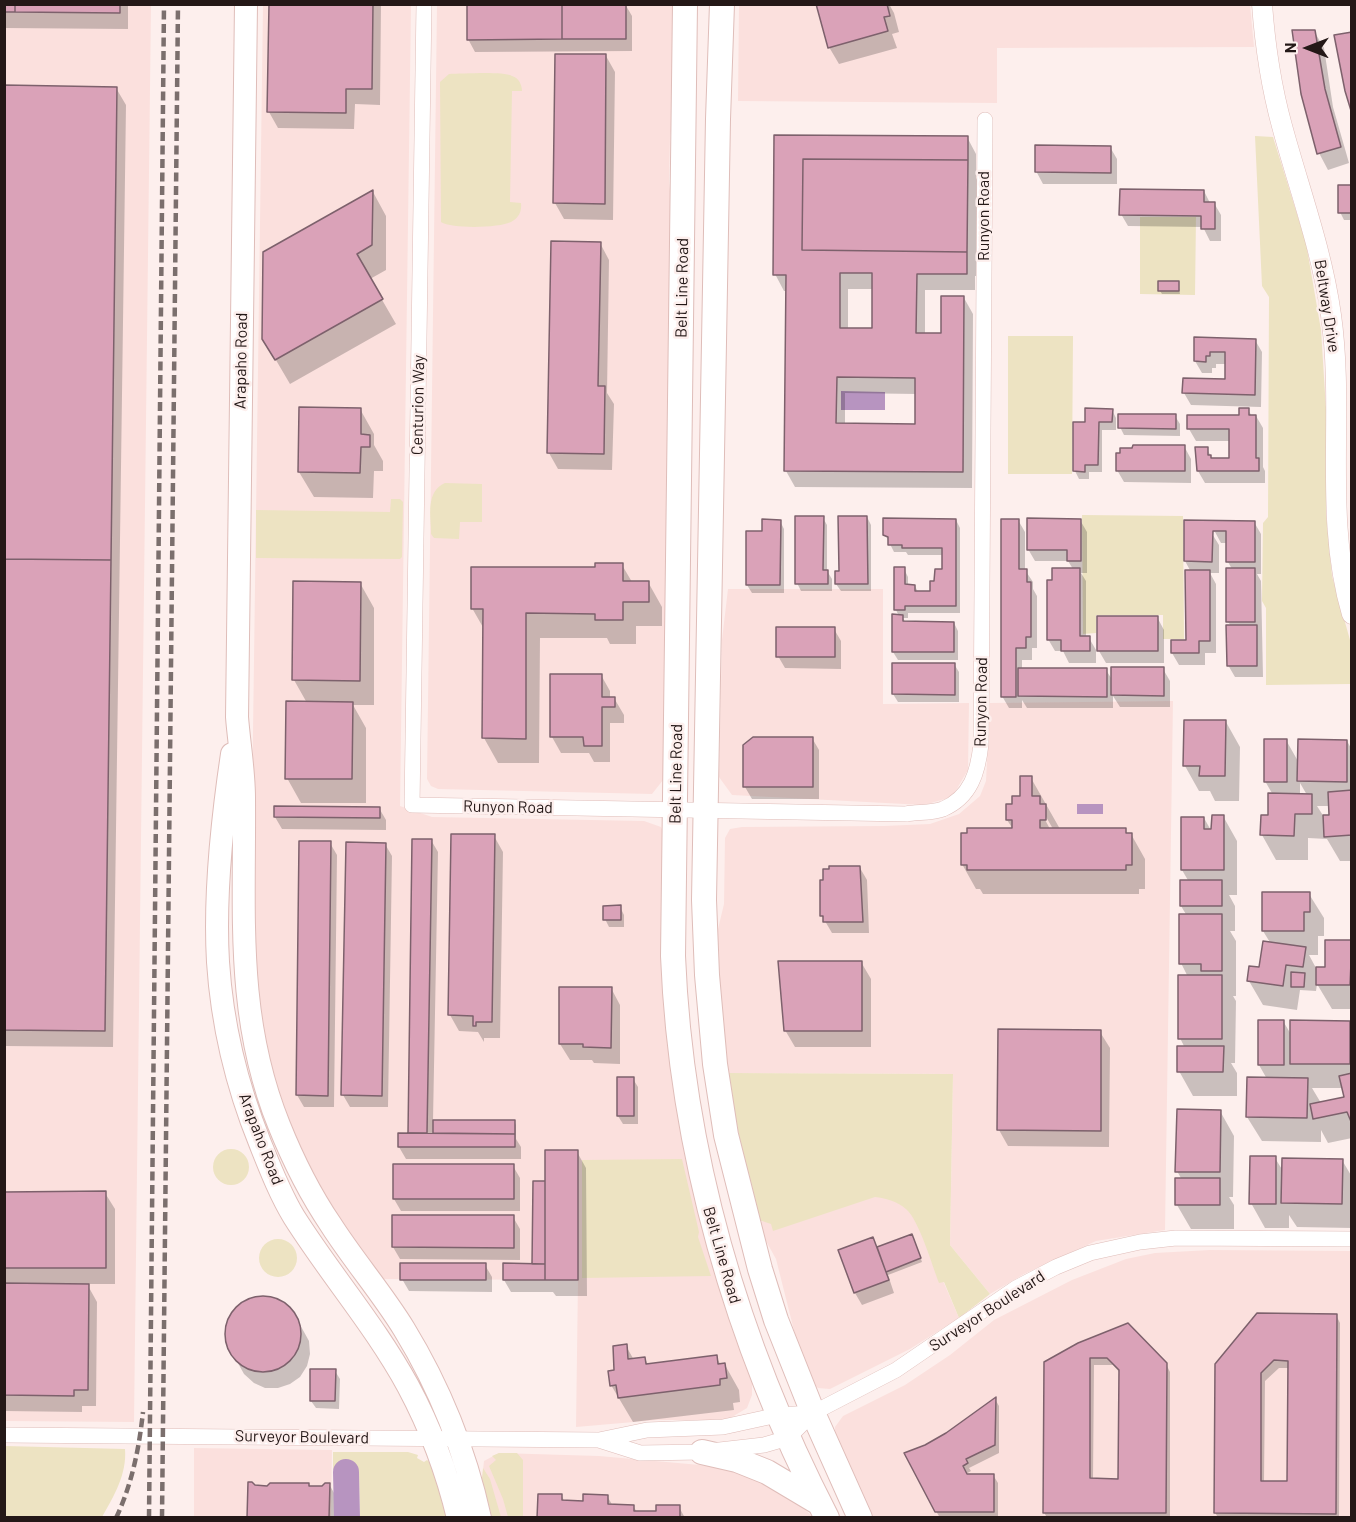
<!DOCTYPE html>
<html>
<head>
<meta charset="utf-8">
<style>
  body { margin:0 }
  #map { position:relative; width:1356px; height:1522px; overflow:hidden; background:#fdefed; font-family:Barlow,sans-serif }
  canvas { display:block }
  .frame { position:absolute; inset:0; border:6px solid #241817; pointer-events:none }
  .north { position:absolute; left:1278px; top:18px; width:60px; height:60px; -webkit-text-stroke:4px #fdefed; paint-order:stroke; rotate:270deg; font-size:16px; font-weight:700; line-height:24px; text-align:center; color:#241817 }
  .north::after { content:''; display:block; margin:auto; width:21px; height:27px; background:#241817; clip-path:polygon(50% 0,100% 100%,50% 72%,0 100%) }
</style>
</head>
<body>
<div id="map">
<canvas width="1356" height="1522"></canvas>
<div class="frame"></div>
<div class="north">N</div>
</div>
<script>
const context = document.querySelector('canvas').getContext('2d');
context.lineJoin = 'round';
function fillPath(path, color) { context.fillStyle = color; context.fill(path, 'evenodd'); }
function trace(path, color, width, dash) { context.strokeStyle = color; context.lineWidth = width; context.lineCap = dash ? 'butt' : 'round'; context.setLineDash(dash || []); context.stroke(path); }
function label(font, color, halo, rows, align = 'center') {
  context.font = font + ' Barlow,sans-serif'; context.lineWidth = 5; context.setLineDash([]); context.textBaseline = 'middle'; context.strokeStyle = halo; context.fillStyle = color; for (const [text, x, y, turn = 0] of rows) {
    context.save(); context.translate(x, y); context.rotate((+turn || 0) * Math.PI / 180); context.textAlign = isNaN(turn) ? turn : align; if (halo) context.strokeText(text, 0, 0); context.fillText(text, 0, 0); context.restore();
  }
}
fillPath(new Path2D(`
  M5 5H151L134 1422 5 1421Z
  M263 5H411L400 806 432 817 644 821 661 827 666 839V967L752 1380V1395L747 1408 727 1420H657L576 1427 578 1280 378 1279 318 1193 275 1095 253 978 252 805Z
  M437 5H675V110L670 136 669 182 675 233 667 775 652 794 438 789 431 786 427 779Z
  M739 5H1250L1254 47 997 48V103L738 101Z
  M728 589H883V704L969 703 968 770 952 797 924 805 732 795 719 777 722 640Z
  M1173 701 1165 1230 1096 1241 1024 1274 990 1294 950 1245 953 1074 727 1073 718 956V929L724 904 725 838 730 829 742 827 884 826 930 824 959 814 980 796 986 781 990 703Z
  M900 1181 959 1318 910 1349 830 1389 818 1388 806 1378 776 1259 756 1223Z
  M1210 1250 1351 1251V1517H872L835 1442V1427L843 1416 905 1385 950 1355 994 1320 1072 1280 1126 1259 1155 1253Z
  M194 1448 332 1450 331 1517 194 1518Z
  M499 1453 599 1456 745 1469 769 1477 813 1517H492L482 1479 484 1461Z`), '#fbe0dd');
fillPath(new Path2D(`
  M449 74C462 74 502 71 512 76 519 78 522 85 522 91H512L510 202 521 203C522 211 519 218 511 222 499 228 452 229 441 222L440 82Z
  M1255 136 1273 137 1306 243 1321 330 1326 409V513L1332 576 1350 640 1351 684 1266 685V608L1262 601 1263 523 1268 517 1269 297 1262 286Z
  M1140 217H1196L1195 295 1140 294Z
  M1008 336H1073L1072 474H1008Z
  M445 483 482 484V522H460L459 539 434 538 431 534C431 516 425 492 445 483Z
  M391 499H400L403 502 402 557 400 559 256 558V510L390 512Z
  M1082 515 1183 516 1184 639H1163V615H1096V633L1083 634Z
  M727 1073 953 1074 950 1245 990 1294 959 1318 944 1282 939 1283C932 1265 919 1220 906 1209 897 1201 885 1198 875 1197L773 1231 771 1224 762 1221 756 1223Z
  M213 1167a18 18 0 1 1 36 0a18 18 0 1 1-36 0Z
  M682 1159 699 1232 698 1237 711 1276 582 1278V1160Z
  M259 1258a19 19 0 1 1 38 0a19 19 0 1 1-38 0Z
  M5 1446 125 1449C127 1474 114 1496 102 1517H5Z
  M333 1452H408L418 1455 417 1458 424 1462 427 1460 431 1463 450 1517H360L359 1471 333 1470Z
  M499 1453H517L523 1460V1517H508L503 1499 489 1466 496 1460 492 1456Z
  M483 1468 490 1479 501 1517H492L482 1479Z`), '#ede3c2');
fillPath(new Path2D(`
  M841 391 885 392V410H841Z
  M1077 804H1103V814H1077Z`), '#b794c0');
fillPath(new Path2D(`
  M4 4H128V29L4 28Z
  M270 4H381L380 105 355 104 354 129 278 128 269 112Z
  M625 4 632 16V51L475 52 468 39Z
  M817 4H889L894 13 899 32 892 34 897 48 839 64 829 47Z
  M1130 4H1174V6H1131Z
  M1330 4H1352V6H1330Z
  M1314 31 1324 48 1333 107 1349 163 1328 170 1319 153Z
  M606 56 615 72 613 220 564 219 555 203Z
  M4 87 116 88 126 105 113 1047 4 1046Z
  M967 137 976 154V178L981 186 980 276H975V290H925V334L942 335 964 298 973 314 972 488 795 487 786 471 787 291H784L775 274ZM848 289H873V330H848ZM845 393 917 394V425H845Z
  M1110 147 1117 159V184H1043L1036 171Z
  M1352 186V220H1344L1340 212Z
  M1204 191 1210 203H1214L1221 215V241H1210L1203 227 1128 226 1121 214Z
  M373 192 386 216V270L370 279 396 324 290 384 263 338Z
  M600 243 609 260 607 393 614 404 612 470 558 469 549 453Z
  M1178 283 1180 294H1162L1160 291Z
  M1196 339 1255 340 1262 352 1261 407 1191 405 1184 393 1226 380 1227 364H1216V368H1212V373H1202L1195 361Z
  M300 408 360 409 374 434V445L383 461V471H374L373 498 314 497 299 472Z
  M1112 410 1116 418V430H1102V472H1089V479H1079L1075 471 1086 424Z
  M1248 410 1252 416H1256L1263 428V467L1265 471V483H1205L1198 471 1207 449 1213 460H1230V441H1196L1189 429 1241 417Z
  M1175 416 1180 424V436L1124 435 1120 427Z
  M1184 446 1191 459V483L1124 482 1117 470Z
  M867 517 871 525V591H841L836 584 840 572Z
  M823 518 827 525V571L832 579V591H801L797 583Z
  M956 520 960 528V613H908V618H903L906 623H954L958 631V660H898L893 652 899 616 896 610 904 569 908 577V586H915L918 592H932L944 570V555H908L906 552H894L885 534Z
  M1018 520 1025 532V570L1033 582V589L1037 596V648H1032V660H1022V670H1106L1113 681 1163 669 1170 681V707H1120L1113 696V708H1027L1022 700V708H1009L1002 696Z
  M1080 520 1087 532V573H1081L1086 581V638H1089L1096 650V663H1069L1063 651H1055L1048 639 1053 581 1073 569 1068 561H1035L1028 549Z
  M780 521 784 529V593H752L747 585 763 533Z
  M1186 522H1254L1261 534V574H1257L1261 581 1263 677H1235L1228 665 1231 626 1228 622 1232 569 1228 562V543H1221L1215 532H1211L1219 545V573H1210L1216 584V653H1205V665H1179L1172 653V642L1187 641 1191 572 1185 561Z
  M622 565 632 582H648L662 607V626H636V644H610L607 638H540L539 763H498L484 738V629L472 608 596 569Z
  M360 583 374 608V705H353L366 728V803H301L287 778 307 703 294 680Z
  M1157 617 1164 630V663H1106L1099 651Z
  M834 629 841 641V669L785 668 778 656Z
  M954 664 959 672V702H898L893 694Z
  M601 675 610 691V698H614L624 715V723H610V762H594L589 753H561L552 737Z
  M1226 722 1240 747 1239 801H1215L1210 791H1199L1185 766Z
  M812 738 819 750V799H752L745 787Z
  M1286 740 1299 763 1347 741 1352 750V861H1340L1327 839 1308 838V860H1276L1262 835V817H1269L1273 795 1265 781ZM1300 783 1307 795H1300ZM1317 806H1330L1331 816 1324 817Z
  M1031 778 1060 829 1125 830 1127 834H1131L1145 859V889H1139V894H983L980 889H976L962 864 1013 829 1007 820 1014 805 1022 798ZM1045 815 1053 829H1050L1043 816Z
  M379 808 386 820V830L282 829 275 817Z
  M1223 816 1237 841V895H1229L1235 906V931H1230L1236 941V996H1233L1236 1001 1235 1063H1231L1237 1073V1096H1193L1179 1071 1185 1048 1180 1038 1188 977 1181 963 1187 916 1181 906 1189 882 1182 870 1204 818 1213 834Z
  M453 835 494 836 503 852 500 1038H484V1042L478 1032 459 1031 450 1015Z
  M414 840H431L438 852 433 1121H514L516 1125V1139L521 1147V1159H406L399 1147 409 1135Z
  M330 843 337 855 334 1107H304L297 1095Z
  M385 844 392 856 388 1107H350L343 1095Z
  M860 868 867 880 869 933H832L822 916Z
  M1309 894 1324 918V936H1318V955H1309L1316 968H1327L1352 941V1009H1332L1317 984 1316 991 1300 990 1297 1010 1263 1005 1249 981 1261 969 1271 944 1263 931Z
  M620 907 624 915V927H609L605 919Z
  M861 962 871 979V1047H795L785 1030Z
  M611 988 620 1005V1064L594 1063 592 1060H570L560 1044Z
  M1283 1021 1292 1036 1349 1023 1352 1026V1138L1328 1143 1321 1130V1142L1262 1141 1247 1117 1267 1079 1259 1065ZM1312 1088H1343L1345 1098 1321 1103Z
  M1100 1032 1110 1048 1109 1147 1008 1146 999 1130Z
  M633 1079 638 1087V1124H623L618 1116Z
  M1220 1111 1234 1136 1233 1197H1229L1234 1205V1229H1191L1177 1205 1182 1180 1177 1171Z
  M577 1152 586 1168 587 1296H556L553 1292H511L504 1280 533 1265Z
  M1275 1158 1283 1171 1342 1160 1352 1177V1228L1297 1227 1289 1215V1228H1265L1251 1203Z
  M513 1166 520 1178V1211H401L394 1199Z
  M4 1193H105L115 1209V1284H87L97 1302 96 1406H82V1412L4 1411Z
  M513 1217 520 1229V1260L400 1259 393 1247Z
  M872 1239 878 1249 914 1239 922 1262 888 1275 894 1293 862 1305 855 1293 840 1251Z
  M485 1265 492 1277V1292L409 1291 402 1279Z
  M262 1297 273 1299 284 1303 293 1312 309 1341 310 1354 307 1366 300 1377 290 1384 278 1388H265L254 1383 244 1374 229 1347 227 1335 228 1324 233 1314 241 1305 251 1300Z
  M1336 1315 1340 1323 1339 1518H1218L1215 1512 1216 1365ZM1279 1368H1289V1482H1264L1265 1381Z
  M1079 1344 1166 1364 1170 1372V1518H1047L1044 1512ZM1094 1365H1113L1120 1373 1119 1480H1093Z
  M626 1346 634 1360 645 1358 648 1365 716 1357 721 1365H725L739 1390 740 1402 733 1403 734 1410 633 1422 611 1385Z
  M335 1371 340 1379 339 1409 316 1408 311 1401Z
  M995 1399 999 1406V1453L969 1468 971 1471 964 1475H993L998 1483V1518H940L936 1511 946 1434Z
  M329 1484 338 1500V1518H249L255 1487 322 1488Z
  M561 1495 565 1502H585L607 1496 613 1506H633L637 1512 658 1513 679 1507 685 1518H539Z`), '#0003');
trace(new Path2D(`
  M346 1472 347 1518`), '#b794c0', 26);
const building = new Path2D(`
  M4 4H15V12H4Z
  M15 4H120V13L15 12Z
  M269 4H373L372 89H346V113L267 112Z
  M467 4H562V39L467 40Z
  M562 4H626V39H562Z
  M816 4H887L890 16 884 17 888 31 828 48Z
  M1292 30H1315L1325 89 1341 147 1317 154 1301 94Z
  M1352 32V114L1345 91 1334 35Z
  M555 54H606L605 204 553 203Z
  M4 85 117 87 111 560 4 559Z
  M774 135 968 136V160L803 159 802 250 967 252V274H917L916 333H941V296H964L963 472 784 471 786 275H773ZM840 273H872V328H840ZM837 377 915 378V424L836 423Z
  M1035 145 1111 146V173L1035 172Z
  M803 159 968 160 967 252 802 250Z
  M1338 185H1352V213H1338Z
  M1120 189 1204 190V202H1215V229H1201V216L1119 215Z
  M373 190 372 245 357 254 383 299 275 360 262 339 263 252Z
  M551 241 601 242 598 386H605L604 454 547 453Z
  M1158 281H1179V291H1158Z
  M1194 337 1256 339 1255 395 1182 393 1183 378 1225 379V352H1210V356H1206V362L1194 361Z
  M299 407 361 408V434L370 435V447H361L360 473 298 472Z
  M1085 408 1113 409 1112 422H1099L1098 465H1085V472L1073 471V422H1085Z
  M1239 408H1249V415H1256V458H1259V471H1197L1195 447H1208V455H1211V458H1229V429H1187V415H1239Z
  M1118 414H1176V429L1118 428Z
  M1133 445H1185V471H1116V453H1120V448H1132Z
  M795 516H824L823 570H828V584H795Z
  M838 516H867L868 584H835V571H839Z
  M883 518 956 519V606H905V610H894V567H905V584L915 585V591H930V581H934L935 569H942V548H902V545H888V537L883 535Z
  M1027 518 1081 519V561H1067V550H1027Z
  M762 519 781 520 780 585H746V531H762Z
  M1001 519H1019V569H1027V582H1031V637H1026V648H1016V697H1001Z
  M1184 520 1255 521V562H1226V531H1213L1212 562 1184 561Z
  M4 559 111 560 105 1031 4 1030Z
  M595 563H623V581H649V602H623V620H595V614L526 613V739L482 738 483 609H471V567H595Z
  M1052 568H1080V636H1090V651H1061V640H1047V580H1052Z
  M1226 568H1255V622H1226Z
  M1185 570H1210V641H1199V653H1171V640H1186Z
  M293 581 361 582 360 681 292 680Z
  M892 614 903 615V621L954 622V652H892Z
  M1097 616H1158V651H1097Z
  M1226 625H1257V666H1227Z
  M776 627H835V657H776Z
  M892 663H955V695L892 694Z
  M1111 667H1164V696L1111 695Z
  M1018 668H1107V697L1018 696Z
  M550 674H602V697H615V707H602V746H584L583 737H550Z
  M286 701 353 702 352 779H285Z
  M1184 720H1226L1225 776H1199L1200 766H1183Z
  M753 737H813V787H743V745Z
  M1264 739H1287V782H1264Z
  M1298 739 1347 740V782L1297 781Z
  M1020 776H1032V796H1040V804H1046V820H1040V828H1126V833H1132V865H1126V870H967V865H961V833H967V828H1012V820H1006V804H1012V796H1020Z
  M1352 790V835L1324 837 1323 815H1329L1328 792Z
  M1268 793 1312 794V814H1295L1294 836 1260 835 1261 815H1268Z
  M274 806 380 807V818L274 817Z
  M1212 815H1224V870H1181V817H1204V829H1211Z
  M451 834H495L492 1022H476V1026H473V1016L448 1015Z
  M412 839H432L427 1133H408Z
  M299 841H331L328 1096 296 1095Z
  M346 842 386 843 382 1096 341 1095Z
  M829 866H860L863 922H823V916H820V880H823V869H829Z
  M1180 880H1222V906H1180Z
  M1262 892H1310V912H1304V931H1262Z
  M621 905V920H603V906Z
  M1179 914H1222V971H1201V964H1179Z
  M1325 940H1352L1350 985H1316V967H1325Z
  M1263 941 1306 947 1303 967 1286 965 1283 986 1247 981 1249 966 1259 967Z
  M778 961H862V1031H784Z
  M1291 972 1305 973 1304 987H1291Z
  M1178 975H1222V1039H1178Z
  M559 987H612L611 1048 583 1047V1044H559Z
  M1258 1020H1284V1065H1258Z
  M1290 1020 1350 1021V1064H1290Z
  M998 1029 1101 1030V1131L997 1130Z
  M1177 1046H1224L1223 1072H1177Z
  M1352 1073V1124L1347 1112 1313 1119 1310 1104 1344 1097 1339 1076Z
  M617 1077H634V1116H617Z
  M1247 1077 1308 1078 1307 1118 1246 1117Z
  M1177 1109 1221 1110 1220 1172H1175Z
  M433 1120H515V1134L433 1133Z
  M398 1133 515 1134V1147H398Z
  M545 1150H578V1280H545Z
  M1250 1156H1276V1204H1249Z
  M1282 1158 1343 1159 1342 1204 1281 1203Z
  M393 1164H514V1199H393Z
  M1175 1178H1220V1205H1175Z
  M533 1181H545V1264H532Z
  M106 1191V1268H4V1192Z
  M392 1215H514V1248L392 1247Z
  M912 1234 921 1258 886 1272 877 1247Z
  M873 1237 889 1280 854 1293 838 1250Z
  M400 1263H486V1280H400Z
  M503 1263 545 1264V1280H503Z
  M4 1283 89 1284 88 1390H74V1396L4 1395Z
  M225 1334a38 38 0 1 1 76 0a38 38 0 1 1-76 0Z
  M1257 1313 1337 1314 1336 1514 1214 1513 1215 1364ZM1274 1360 1288 1361 1287 1481H1261V1373Z
  M1128 1323 1167 1363 1166 1513H1043L1044 1362 1078 1343ZM1090 1358H1107L1119 1370 1118 1479 1090 1478Z
  M627 1344 628 1359 645 1357 646 1364 717 1355 718 1364 725 1363 727 1378 720 1379V1385L618 1398 616 1385 610 1386 608 1371 614 1370 613 1346Z
  M310 1369H336L335 1401H310Z
  M996 1397 995 1445 966 1459 968 1463 963 1466 967 1474H994V1512H935L904 1453 925 1445 946 1433Z
  M248 1482H252L255 1485 267 1486 270 1483H309V1486H322L325 1483H330L329 1518H247Z
  M538 1494H562V1500L583 1501V1494L608 1495V1504L634 1505V1511H656V1505H680V1518H537Z`);
fillPath(building, '#daa2b8');
trace(building, '#7d616c', 1.5);
const minor = new Path2D(`
  M424 4 412 805 906 814C917 812 933 813 943 809 971 797 978 772 981 744L985 120
  M4 1435 599 1440 647 1430 723 1427 778 1415 813 1413
  M599 1440 640 1453 702 1452 764 1445 788 1438 813 1413 896 1370 1016 1288 1056 1267 1090 1253 1140 1242 1176 1238 1352 1239`);
const tertiary = new Path2D(`
  M1262 4C1265 45 1271 86 1282 126 1299 189 1322 250 1331 315 1345 414 1323 516 1352 614`);
const secondary = new Path2D(`
  M246 4 237 717C239 743 244 771 244 798 245 912 235 1016 279 1125 293 1160 310 1194 331 1225 354 1261 382 1293 404 1329 440 1388 465 1450 480 1518
  M232 754C222 821 214 894 218 962 222 1023 237 1086 260 1143 270 1168 280 1194 294 1217 330 1274 376 1327 408 1386 430 1427 447 1472 458 1518`);
const primary = new Path2D(`
  M685 4 673 956C681 1152 737 1344 827 1518
  M722 4 718 119 704 900 707 975 715 1064 726 1135 760 1269 776 1320 813 1413 860 1518
  M702 1452 737 1460 767 1472 819 1503`);
trace(minor, '#dfbdb9', 16);
trace(tertiary, '#dfbdb9', 21);
trace(secondary, '#dfbdb9', 24);
trace(primary, '#dfbdb9', 26);
trace(minor, '#fff', 15);
trace(tertiary, '#fff', 20);
trace(secondary, '#fff', 22);
trace(primary, '#fff', 24);
trace(new Path2D(`
  M116 1518C132 1484 139 1449 143 1412
  M149 1518 164 4
  M162 1518 178 4`), '#7b6f6d', 4.5, [9, 4.5]);
label('16px', '#241817', '#fdefed', [
  ["Runyon Road",984,216,-90],
  ["Belt Line Road",682,288,-89],
  ["Beltway Drive",1327,306,81],
  ["Arapaho Road",241,361,-89],
  ["Centurion Way",418,405,-89],
  ["Runyon Road",981,702,-89],
  ["Belt Line Road",676,774,-89],
  ["Runyon Road",508,807,1],
  ["Arapaho Road",261,1139,69],
  ["Belt Line Road",722,1255,74],
  ["Surveyor Boulevard",987,1311,-33],
  ["Surveyor Boulevard",302,1437,1]
]);
</script>
</body>
</html>
